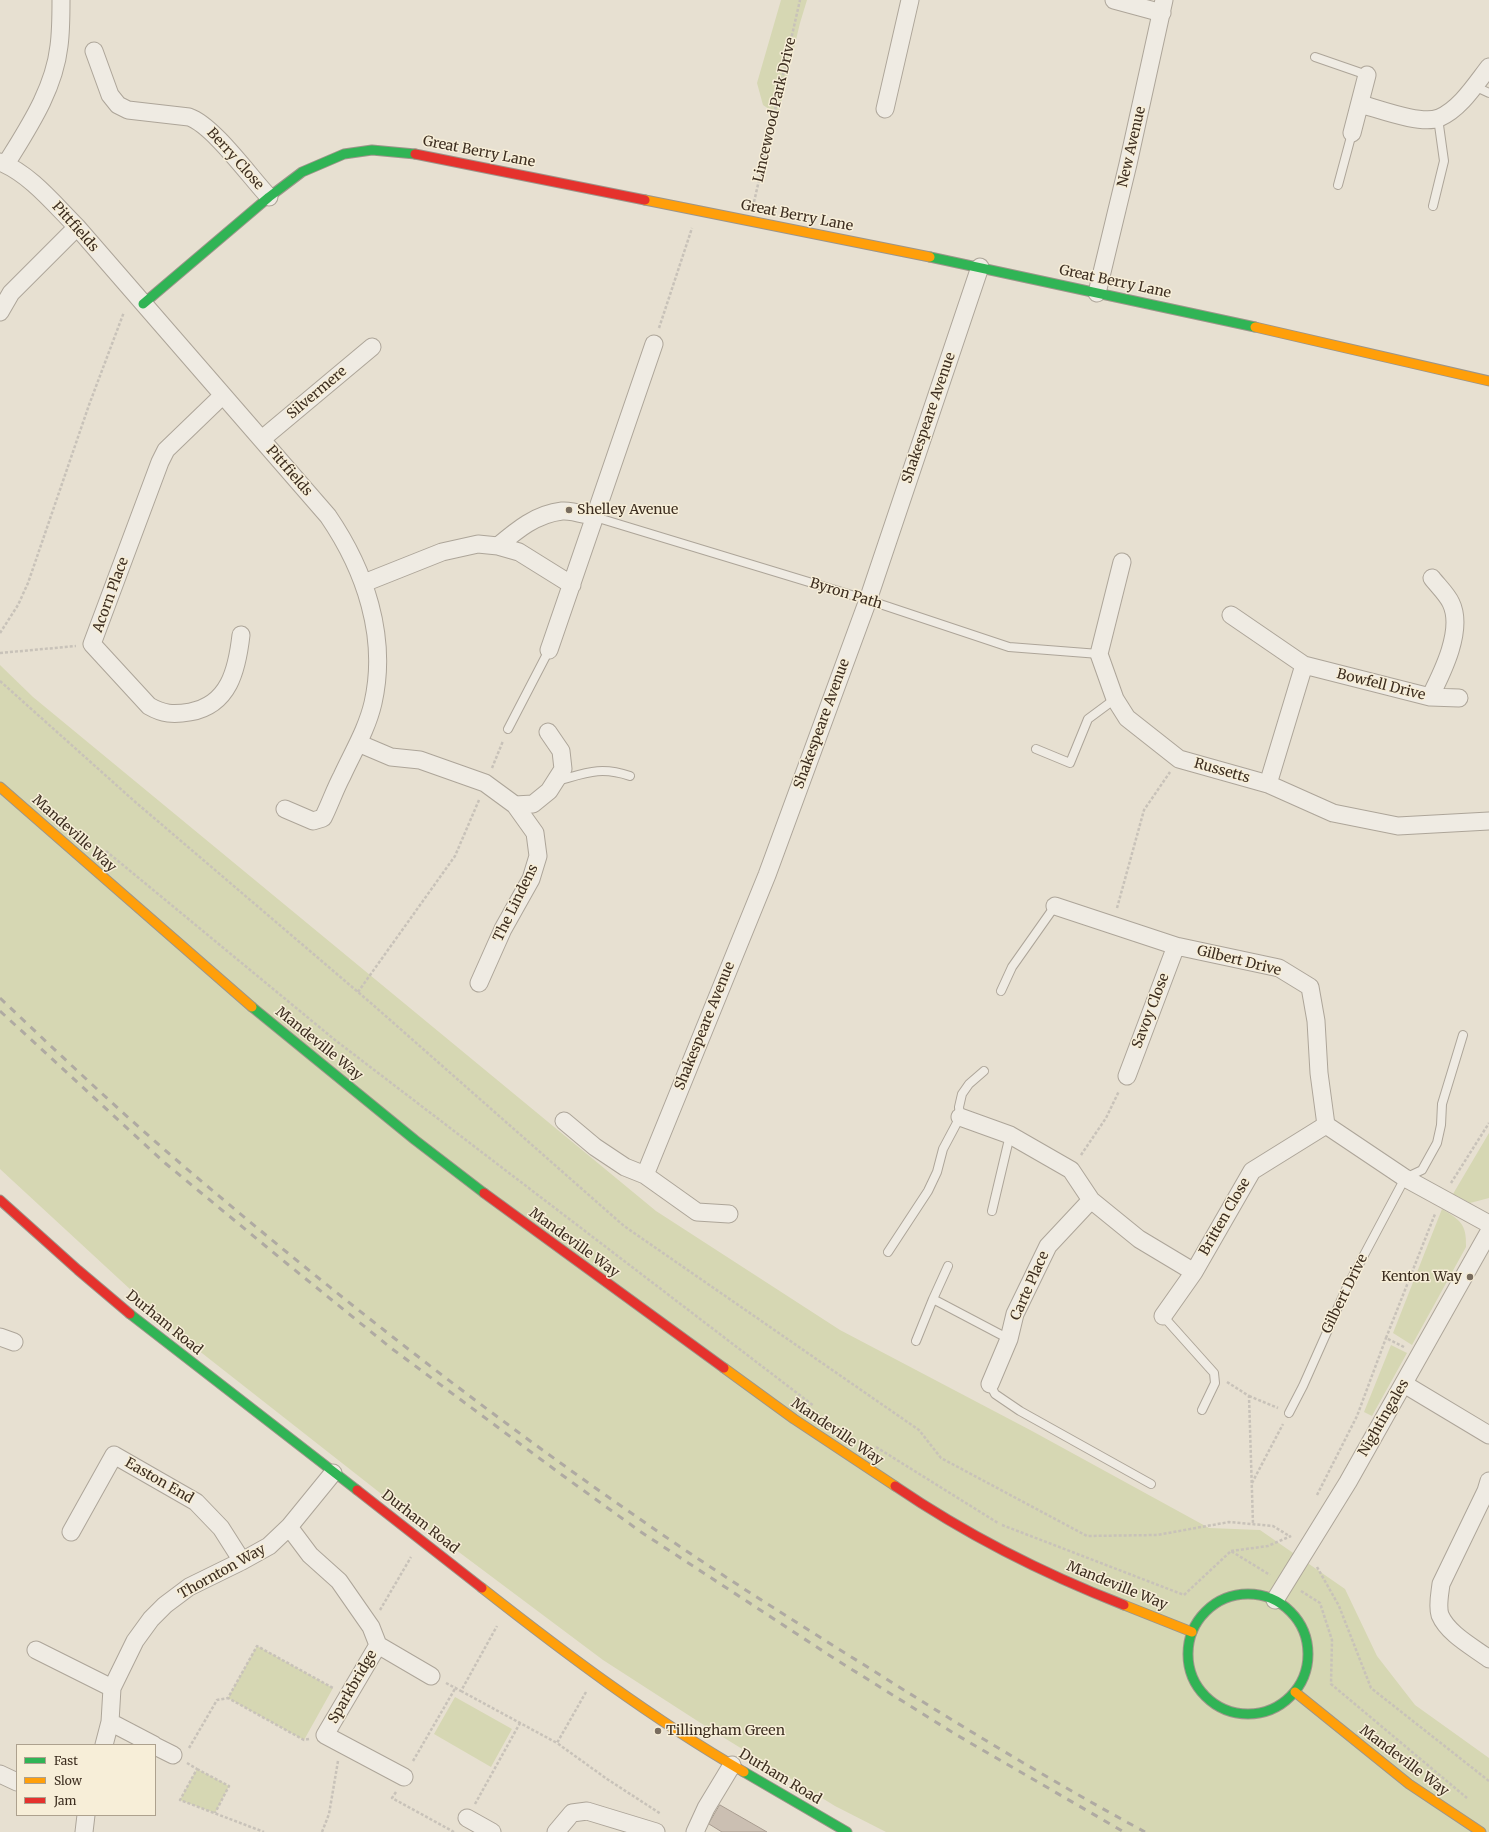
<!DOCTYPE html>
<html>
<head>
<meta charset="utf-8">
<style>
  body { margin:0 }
  #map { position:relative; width:1489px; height:1832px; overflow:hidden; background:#e7e0d1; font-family:Merriweather,serif }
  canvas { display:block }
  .legend { position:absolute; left:16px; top:1744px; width:140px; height:72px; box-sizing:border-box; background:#f7eed8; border:1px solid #ada18e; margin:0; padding:5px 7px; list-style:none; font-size:12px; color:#3d2e20 }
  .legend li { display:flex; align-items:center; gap:8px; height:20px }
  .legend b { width:20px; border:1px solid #ada18e }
</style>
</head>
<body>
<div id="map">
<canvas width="1489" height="1832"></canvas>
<ul class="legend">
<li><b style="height:5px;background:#30b455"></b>Fast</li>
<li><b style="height:5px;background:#ff9f0a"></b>Slow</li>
<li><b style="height:5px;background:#e5322d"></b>Jam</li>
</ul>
</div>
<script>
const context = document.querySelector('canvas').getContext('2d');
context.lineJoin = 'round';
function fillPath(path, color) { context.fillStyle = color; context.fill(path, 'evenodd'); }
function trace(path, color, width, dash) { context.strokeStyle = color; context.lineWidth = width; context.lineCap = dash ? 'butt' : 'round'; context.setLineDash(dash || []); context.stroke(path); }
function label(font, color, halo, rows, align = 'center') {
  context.font = font + ' Merriweather,serif'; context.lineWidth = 3; context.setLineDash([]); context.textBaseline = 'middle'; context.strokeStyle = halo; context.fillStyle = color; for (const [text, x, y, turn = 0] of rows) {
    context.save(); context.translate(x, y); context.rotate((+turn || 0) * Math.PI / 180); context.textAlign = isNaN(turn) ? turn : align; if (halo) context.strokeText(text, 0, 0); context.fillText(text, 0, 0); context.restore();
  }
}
fillPath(new Path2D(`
  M781 0H807L800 23 778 115 763 105 757 83Z
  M0 665 33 697 656 1211 840 1330 1032 1431 1209 1528 1260 1530 1345 1589 1377 1656 1415 1705 1489 1758V1832H886L835 1806 713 1731 603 1660 384 1496 184 1339 0 1169Z
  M1489 1133V1198L1470 1203 1453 1194Z
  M1442 1209C1460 1220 1467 1224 1466 1247L1412 1345 1393 1333Z
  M1391 1345 1407 1353 1372 1416 1364 1412Z
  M257 1646 333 1688 304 1740 228 1698Z
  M455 1697 512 1729 491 1767 434 1734Z
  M197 1769 229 1786 215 1813 180 1800Z`), '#d6d7b3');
const building = new Path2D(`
  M720 1805 767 1832H722L709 1824Z`);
fillPath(building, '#cbbfb2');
trace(building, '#a89c90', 1);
const lane = new Path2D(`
  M1315 57 1367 75
  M1474 86 1489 93
  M1338 185 1352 133
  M1433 206 1444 161 1438 118
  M595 517 868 600 1009 647 1099 654
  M508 729 549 650
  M1036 749 1070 763 1088 719 1115 699
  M557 781C586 773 600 766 630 776
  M1001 991 1012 967 1055 906
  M992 1211 1010 1135
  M888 1252 928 1191 937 1172 943 1149 960 1117 959 1107 962 1094 969 1084 984 1071
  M948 1266 933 1299 1009 1339
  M1163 1316 1214 1373 1215 1383 1202 1410
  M916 1341 933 1299
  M990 1384 995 1394 1020 1411 1151 1484
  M1289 1413 1303 1386 1347 1287 1405 1178 1422 1170 1437 1143 1441 1125 1442 1104 1463 1035`);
const street = new Path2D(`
  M1114 0 1162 13
  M94 51 110 95 118 105 128 110 189 117C213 125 250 177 269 197
  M1360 104C1379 109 1420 125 1439 118 1460 109 1475 85 1489 67
  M885 109 910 0
  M1352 133 1367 75
  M0 162C30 174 54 204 77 227L328 516C365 570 388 637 373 703 367 729 353 752 342 776 335 789 330 804 323 818L313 821 285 809
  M6 164C28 128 54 90 59 46 61 31 61 15 61 0
  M1097 293 1128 164 1164 0
  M0 312 11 293 77 227
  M222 396 166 450 160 462 92 644 149 706C163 714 173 715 190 712 229 705 237 670 241 635
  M262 439 372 347
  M498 546C517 530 536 514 562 511 572 510 585 515 595 517
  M1122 562 1099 654 1115 699 1127 718 1179 759 1268 784 1333 813 1398 826 1489 821
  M364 583 442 552 478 544 498 546 519 552 572 585
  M1231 615 1304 665 1430 697 1459 698
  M549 650 654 344
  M1430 697C1442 673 1464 630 1451 603 1447 594 1438 586 1432 578
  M358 743 391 757 420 760 485 783 515 805 535 833 538 856 531 879 503 929 479 983
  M1268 784 1304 665
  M515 805 533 804 549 791 563 769 561 751 548 732
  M1055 906 1176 946 1279 968 1310 987 1316 1021 1319 1073 1326 1125 1405 1178 1489 1224
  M1127 1076 1176 946
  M960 1117 1010 1135 1071 1170 1091 1200 1139 1239 1194 1272
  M564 1121 595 1147 625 1167 645 1175 697 1212 729 1214
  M645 1175 767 875 868 600 980 267
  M1163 1316 1194 1272 1252 1171 1326 1125
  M0 1337 14 1342
  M990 1384 1009 1339 1015 1314 1048 1246 1091 1200
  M1404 1384 1489 1435
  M1489 1481 1486 1491 1441 1584C1440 1593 1437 1606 1440 1615 1448 1634 1473 1647 1489 1659
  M289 1527 310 1555 339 1581 371 1627 378 1645 431 1676
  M71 1532 114 1455 196 1502 221 1528 242 1561
  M1275 1600 1348 1482 1489 1232
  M378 1645 325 1735 404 1777
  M36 1650 112 1688
  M110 1722 154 1745
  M104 1745 110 1722 112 1688 135 1641 151 1619 165 1605 189 1587 242 1561 269 1546 289 1527 333 1473
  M155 1746 173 1755
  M0 1774 17 1782
  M467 1818 492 1832
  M84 1832 86 1815
  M556 1832 572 1813 587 1811 656 1832
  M695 1832 706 1808 732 1765`);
const fast = new Path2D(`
  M930 257 1255 327
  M143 304 269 197 302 172 344 154 372 150 415 154
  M252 1007 415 1140 484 1193
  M130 1314 357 1490
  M1188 1654a60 60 0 1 1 120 0a60 60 0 1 1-120 0Z
  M744 1772 847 1832`);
const slow = new Path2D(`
  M645 200 930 257
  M1255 327 1489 381
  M0 787 252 1007
  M724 1368 794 1419 895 1486
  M482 1588C566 1654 651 1718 744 1772
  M1124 1605 1192 1632
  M1295 1692 1409 1784 1481 1832`);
const jam = new Path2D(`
  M415 154 645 200
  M484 1193 724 1368
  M0 1200 78 1270 130 1314
  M895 1486C967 1535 1044 1574 1124 1605
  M357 1490 482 1588`);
trace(lane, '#ada599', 10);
trace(street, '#ada599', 19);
trace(fast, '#9c958a', 11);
trace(slow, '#9c958a', 11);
trace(jam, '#9c958a', 11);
trace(new Path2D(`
  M754 202 800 0
  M659 328 692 228
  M0 633 18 605 28 583 89 405 124 312
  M0 653 76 646
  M0 681 133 800 372 1004 624 1226 919 1430 941 1458 1087 1536 1157 1535 1229 1522 1273 1526 1291 1537
  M492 768 503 741
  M106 851 335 1040 814 1406
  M1117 908 1144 810 1170 772
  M358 992 455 856 479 800
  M1081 1155 1106 1118 1119 1091
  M1451 1183 1489 1123
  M1404 1347 1386 1338 1435 1214
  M1227 1382 1249 1396 1253 1524
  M1249 1396 1278 1408
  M876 1447 998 1523
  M1252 1483 1283 1424
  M1317 1495 1357 1416 1386 1338
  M1002 1525 1184 1595 1231 1551 1270 1575
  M1231 1551 1268 1546 1291 1536
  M1317 1567 1339 1606 1371 1688 1489 1781
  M1301 1591 1320 1603 1332 1640 1331 1684 1467 1798
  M380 1610 411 1557
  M446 1683 461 1691 497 1626
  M461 1691 557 1743
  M586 1692 557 1743 607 1779 661 1814
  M309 1739 304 1740 228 1698 257 1646 333 1688
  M189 1748 217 1700 228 1698
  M413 1761 456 1687
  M187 1763 197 1769 180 1800 264 1832
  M197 1769 229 1786 215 1813
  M396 1792 392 1798 454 1832
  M475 1804 520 1723
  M322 1832 329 1814 338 1761`), '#c8c2b9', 2.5, [3, 2]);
trace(lane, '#efebe3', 8);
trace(street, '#efebe3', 17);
trace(fast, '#30b455', 9);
trace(slow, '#ff9f0a', 9);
trace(jam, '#e5322d', 9);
trace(new Path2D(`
  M0 998C57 1052 114 1106 173 1157 325 1287 483 1411 647 1524 719 1574 794 1621 869 1668 959 1725 1051 1781 1145 1832
  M0 1011 165 1163 280 1258 391 1348 562 1475 641 1532 832 1657 955 1734 1124 1832`), '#afaaa2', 3, [7, 7]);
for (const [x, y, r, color] of [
  [569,510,4,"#786c5e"],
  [1470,1277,4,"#786c5e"],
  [658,1731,4,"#786c5e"]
]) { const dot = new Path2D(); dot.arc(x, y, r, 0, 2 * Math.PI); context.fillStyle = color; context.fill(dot); trace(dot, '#f7eed8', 1.5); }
label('14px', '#3d2e20', '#f7eed8', [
  ["Lincewood Park Drive",775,110,-77],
  ["New Avenue",1132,147,-77],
  ["Great Berry Lane",479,152,11],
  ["Berry Close",235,159,48],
  ["Great Berry Lane",797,216,11],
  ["Pittfields",75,227,48],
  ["Great Berry Lane",1115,282,12],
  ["Silvermere",317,393,-40],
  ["Shakespeare Avenue",929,418,-71],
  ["Pittfields",289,471,49],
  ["Byron Path",846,594,17],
  ["Acorn Place",111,595,-70],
  ["Bowfell Drive",1381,685,14],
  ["Shakespeare Avenue",822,724,-70],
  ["Russetts",1222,771,16],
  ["Mandeville Way",74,834,42],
  ["The Lindens",516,903,-64],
  ["Gilbert Drive",1239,961,14],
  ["Savoy Close",1151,1011,-69],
  ["Shakespeare Avenue",705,1026,-68],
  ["Mandeville Way",319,1044,39],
  ["Britten Close",1225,1217,-60],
  ["Mandeville Way",574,1243,36],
  ["Carte Place",1030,1286,-66],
  ["Gilbert Drive",1345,1294,-64],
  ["Durham Road",164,1323,39],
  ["Nightingales",1384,1418,-60],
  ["Mandeville Way",837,1432,34],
  ["Easton End",159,1481,30],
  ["Durham Road",420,1522,38],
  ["Thornton Way",222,1572,-29],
  ["Mandeville Way",1117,1586,22],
  ["Sparkbridge",353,1687,-60],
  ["Mandeville Way",1404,1761,37],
  ["Durham Road",780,1777,31]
]);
label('14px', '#3d2e20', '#f7eed8', [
  ["Shelley Avenue",577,510],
  ["Kenton Way",1462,1277,"right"],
  ["Tillingham Green",666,1731]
], 'left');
</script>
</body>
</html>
